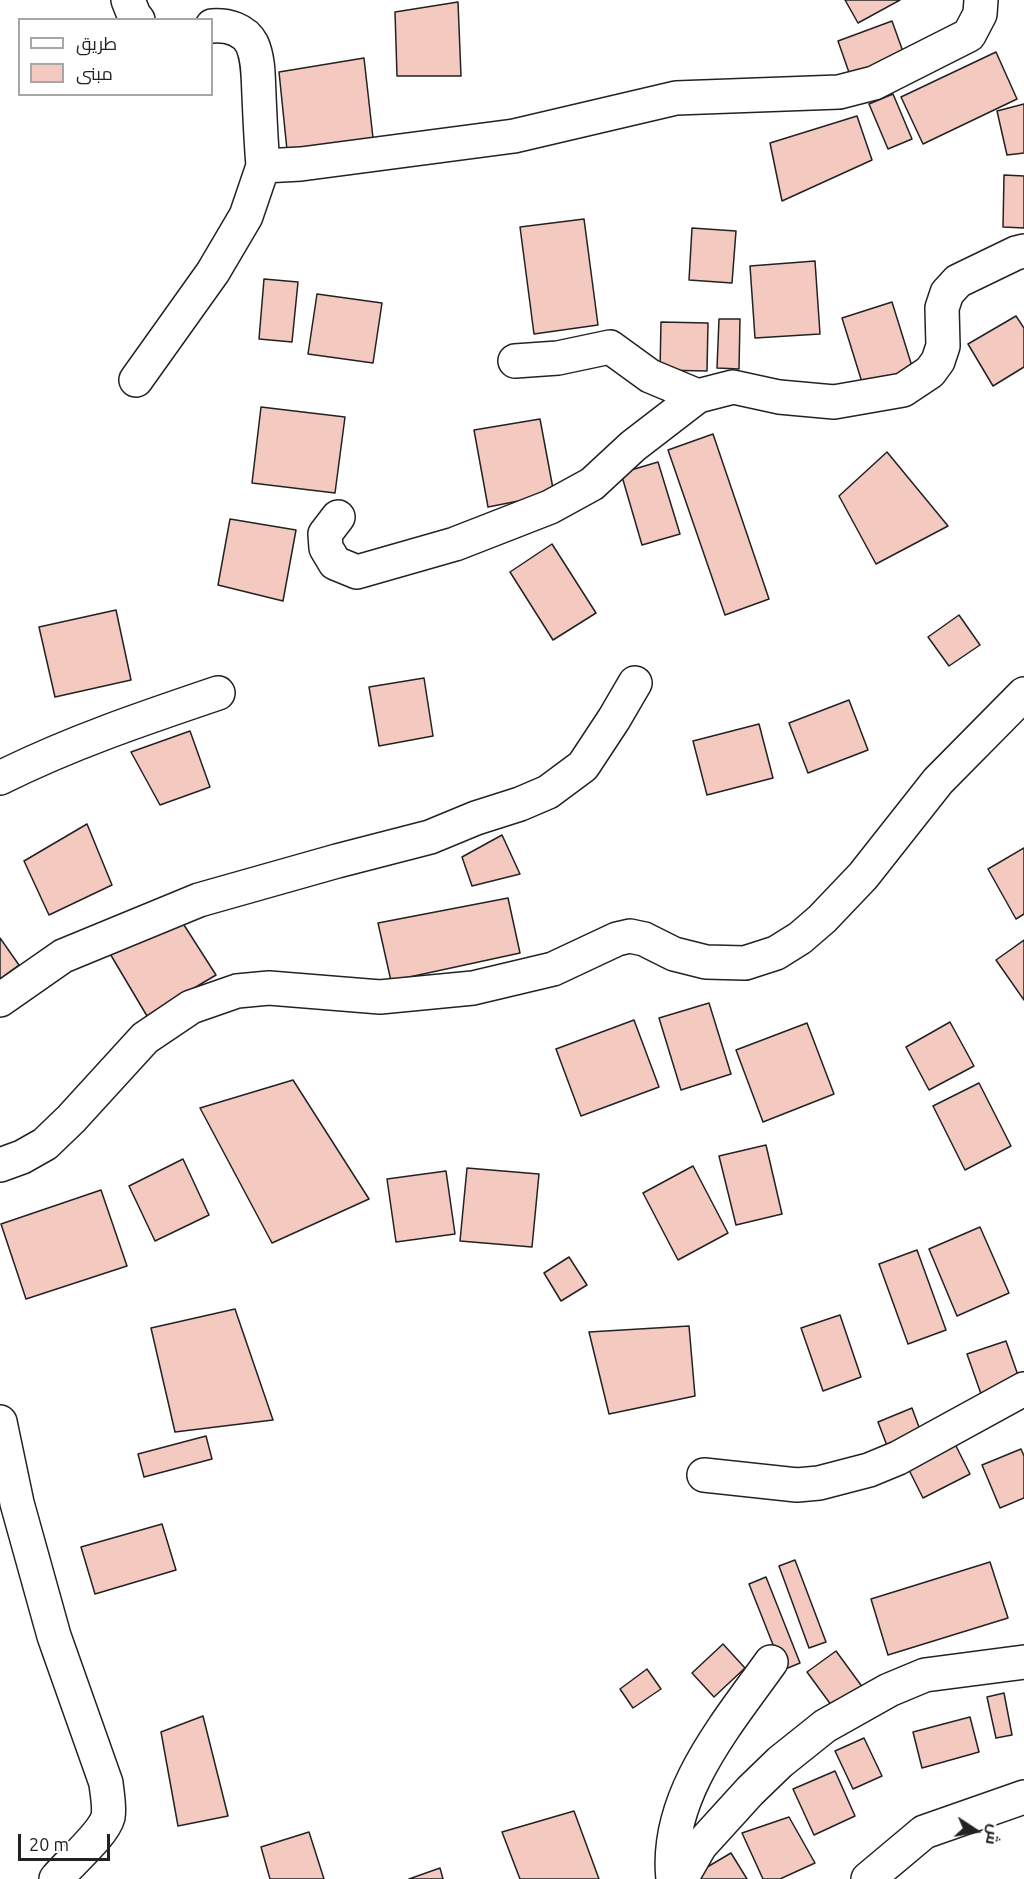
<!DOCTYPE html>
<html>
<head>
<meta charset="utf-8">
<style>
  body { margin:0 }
  #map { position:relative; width:1024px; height:1879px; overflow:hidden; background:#fff; font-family:Ubuntu,Cairo,sans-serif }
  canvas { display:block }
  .legend { position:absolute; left:18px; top:18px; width:195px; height:78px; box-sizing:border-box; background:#fff; border:2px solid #a7a7a7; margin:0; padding:8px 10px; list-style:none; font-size:18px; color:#222 }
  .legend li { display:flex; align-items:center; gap:12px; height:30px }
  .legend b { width:30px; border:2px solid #a7a7a7 }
  .north { position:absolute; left:946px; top:1801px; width:60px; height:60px; -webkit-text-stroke:4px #fff; paint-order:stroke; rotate:102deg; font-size:16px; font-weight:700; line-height:24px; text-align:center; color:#222 }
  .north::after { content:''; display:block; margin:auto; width:21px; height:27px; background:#222; clip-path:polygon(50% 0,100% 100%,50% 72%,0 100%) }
  .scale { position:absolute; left:18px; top:1834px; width:92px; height:27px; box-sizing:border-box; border:3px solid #222; border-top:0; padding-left:8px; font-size:18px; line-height:21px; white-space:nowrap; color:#222; -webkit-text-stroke:4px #fff; paint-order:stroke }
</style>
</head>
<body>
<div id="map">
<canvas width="1024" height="1879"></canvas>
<ul class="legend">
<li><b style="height:8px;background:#fff"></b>طريق</li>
<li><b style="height:16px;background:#f3c9c0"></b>مبنى</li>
</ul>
<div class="north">ش</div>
<div class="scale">20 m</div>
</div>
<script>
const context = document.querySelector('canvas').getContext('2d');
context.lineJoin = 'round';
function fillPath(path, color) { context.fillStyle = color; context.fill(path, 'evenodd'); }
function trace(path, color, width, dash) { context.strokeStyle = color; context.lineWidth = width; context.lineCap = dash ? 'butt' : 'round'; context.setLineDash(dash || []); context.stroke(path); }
const building = new Path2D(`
  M845 0H900L858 23Z
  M458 2 461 76H397L395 12Z
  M892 21 906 60 852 81 838 41Z
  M996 52 1017 99 923 144 901 97Z
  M364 58 373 138 287 150 279 72Z
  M893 94 912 139 888 149 869 104Z
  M1024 104V153L1007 155 997 111Z
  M857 116 872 160 782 201 770 143Z
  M1004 175 1024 176V228L1003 227Z
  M584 219 598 325 534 334 520 227Z
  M692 228 736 231 732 283 689 280Z
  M815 261 820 334 755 338 750 266Z
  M264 279 298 282 292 342 259 339Z
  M317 294 382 303 373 363 308 354Z
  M892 302 915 376 865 392 842 318Z
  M1016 316 1024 328V367L993 386 968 344Z
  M719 319H740L739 369 717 368Z
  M661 322 708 323 707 371 660 370Z
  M261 407 345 417 335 493 252 483Z
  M540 419 554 494 488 507 474 430Z
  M713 434 769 599 725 615 668 450Z
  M887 452 948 526 876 564 839 496Z
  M658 462 680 534 642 545 621 473Z
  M230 519 296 530 283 601 218 585Z
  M552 544 596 613 553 640 510 572Z
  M116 610 131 680 55 697 39 627Z
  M959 615 980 645 949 666 928 637Z
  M424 678 433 736 379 746 369 687Z
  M849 700 868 750 808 773 789 723Z
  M759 724 773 778 707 795 693 741Z
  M190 731 210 787 160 805 131 752Z
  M87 824 112 885 49 915 24 861Z
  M502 835 520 874 472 886 462 857Z
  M1024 848V914L1016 919 988 869Z
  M508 898 520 953 391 981 378 923Z
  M177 914 216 975 147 1016 109 952Z
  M0 938 19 965 0 979Z
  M1024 940V1000L996 960Z
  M709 1003 731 1074 681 1090 659 1018Z
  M634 1020 659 1087 581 1116 556 1049Z
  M950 1022 974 1066 929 1090 906 1047Z
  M807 1023 834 1094 763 1122 736 1050Z
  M293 1080 369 1199 272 1243 200 1108Z
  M979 1083 1011 1146 965 1170 933 1106Z
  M766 1145 782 1214 736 1225 719 1156Z
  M183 1159 209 1215 155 1241 129 1186Z
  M693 1166 728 1233 678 1260 643 1193Z
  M467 1168 539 1174 532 1247 460 1241Z
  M446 1171 455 1234 396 1242 387 1179Z
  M101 1190 127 1266 26 1299 1 1224Z
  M980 1227 1009 1293 957 1316 929 1249Z
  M917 1250 946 1330 908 1344 879 1264Z
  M569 1257 587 1285 561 1301 544 1273Z
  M235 1309 273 1420 175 1432 151 1328Z
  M840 1315 861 1377 823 1391 801 1328Z
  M689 1326 695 1396 609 1414 589 1332Z
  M1006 1341 1020 1381 981 1394 967 1354Z
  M912 1408 923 1438 889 1451 878 1422Z
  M206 1436 212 1459 144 1477 138 1454Z
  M954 1442 970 1474 923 1498 907 1466Z
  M1021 1449 1024 1456V1498L1000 1508 982 1465Z
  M162 1524 176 1570 95 1594 81 1547Z
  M795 1560 826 1642 809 1648 779 1566Z
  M990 1562 1008 1618 888 1655 871 1599Z
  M766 1577 800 1663 783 1670 749 1584Z
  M723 1644 745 1668 714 1697 692 1673Z
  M836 1651 866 1692 837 1713 807 1672Z
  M647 1669 661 1689 633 1708 620 1689Z
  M1004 1693 1012 1735 996 1738 987 1697Z
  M203 1716 228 1816 178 1826 161 1732Z
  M970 1717 979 1752 922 1768 913 1732Z
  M864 1738 882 1776 853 1789 835 1751Z
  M835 1771 855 1816 814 1835 793 1789Z
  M574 1811 599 1879H520L502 1832Z
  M789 1817 815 1863 780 1879H763L742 1833Z
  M309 1832 324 1879H270L261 1847Z
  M731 1853 747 1879H694L692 1876Z
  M440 1868 443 1879H409Z`);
fillPath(building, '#f3c9c0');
trace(building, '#222', 1.5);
const minor = new Path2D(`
  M128 0 134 15 138 20
  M212 26C227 25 244 29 252 44 259 60 258 78 259 95 260 119 261 142 263 166L301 164 514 136 676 98 839 92 874 83 969 35 980 14 981 0
  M515 361 558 358 610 347 650 376 698 396 733 387 779 397 834 402 903 390 930 372 938 361 943 346 942 308 947 293 958 281 1016 253 1024 251
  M136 380 213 272 246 216 263 166
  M338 517 325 534 326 548 335 563 357 572 455 544 550 507 592 484 633 446 698 396
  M0 778C70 743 144 718 218 693
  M0 1000 63 956 199 900 337 861 430 837 476 818 520 804 548 792 583 766 614 719 635 683
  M0 1165 22 1157 45 1144 71 1119 145 1038 191 1007 237 991 269 988 380 997 473 988 553 969 617 939 630 936 644 939 674 954 706 962 745 963 776 953 800 938 822 919 863 876 938 781 1024 694
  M0 1422 17 1503 54 1636 106 1783C107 1794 110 1806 108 1817 103 1835 69 1863 56 1879
  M704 1475 797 1485 819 1483 869 1470 898 1458 1024 1389
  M673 1879C664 1797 726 1725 771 1662
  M681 1879 700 1846 750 1791 780 1762 825 1726 889 1690 925 1675 1024 1662
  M868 1879 924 1832 1024 1797`);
trace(minor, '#222', 36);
trace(minor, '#fff', 33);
</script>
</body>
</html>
